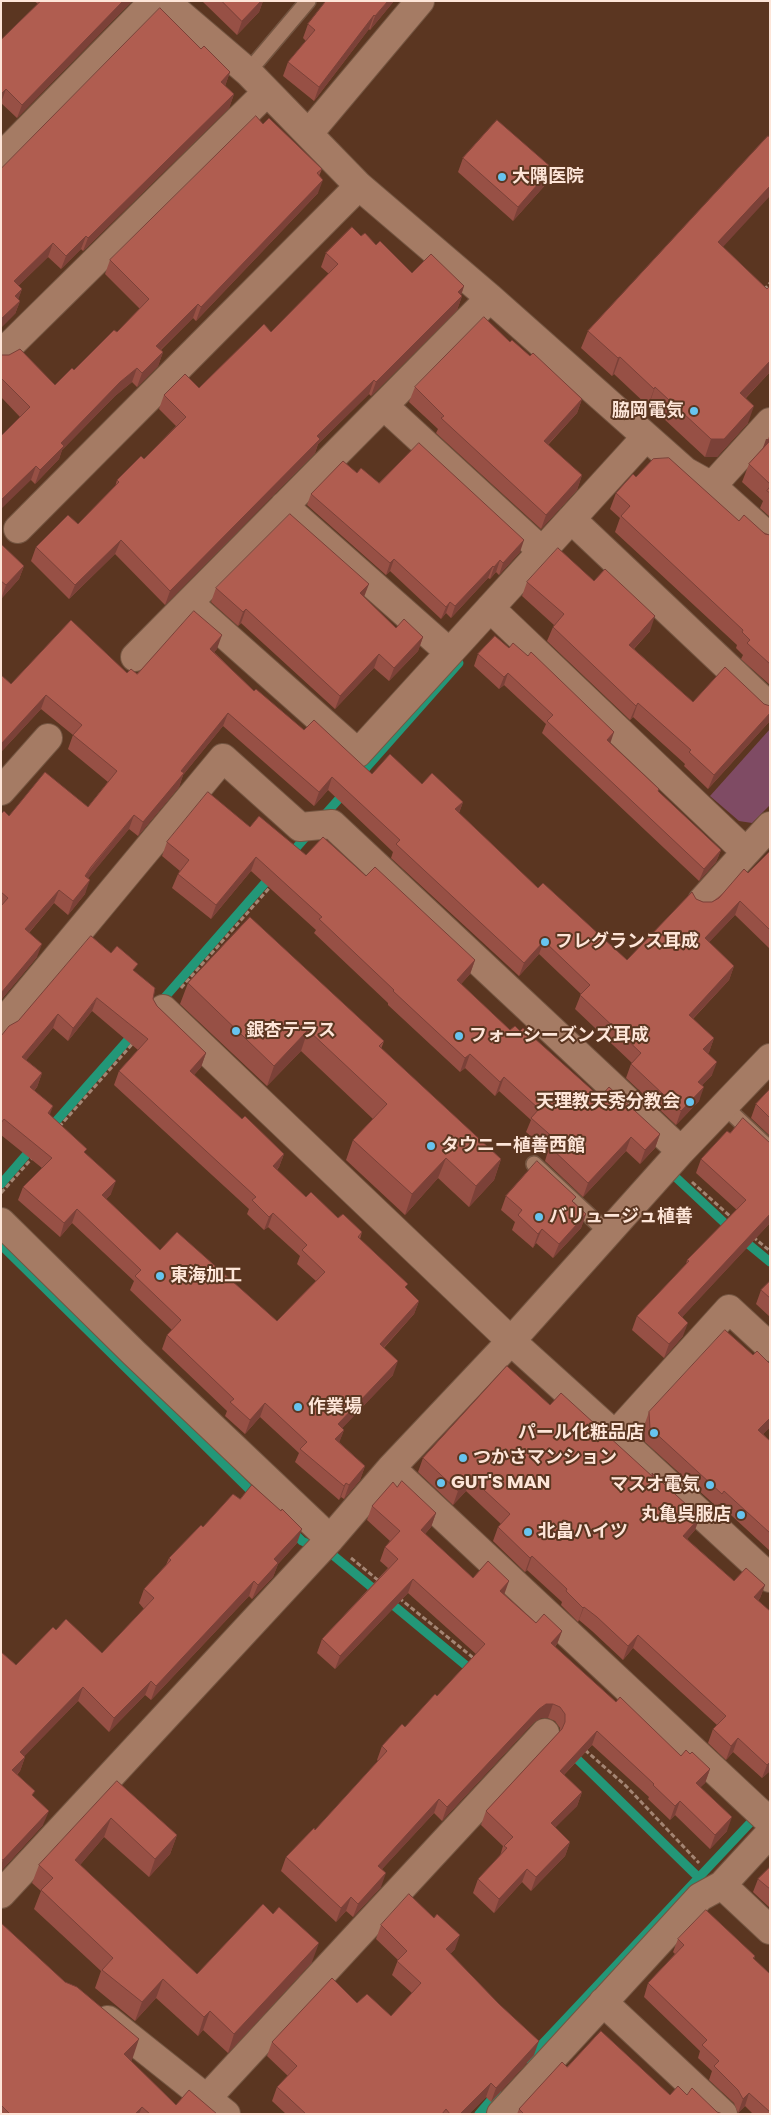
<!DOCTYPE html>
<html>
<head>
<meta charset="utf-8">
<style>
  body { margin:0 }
  #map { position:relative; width:771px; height:2115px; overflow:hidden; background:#5b3621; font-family:Poppins,sans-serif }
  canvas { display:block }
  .frame { position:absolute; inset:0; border:2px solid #fde5d8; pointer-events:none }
</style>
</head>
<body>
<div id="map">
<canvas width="771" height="2115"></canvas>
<div class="frame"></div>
</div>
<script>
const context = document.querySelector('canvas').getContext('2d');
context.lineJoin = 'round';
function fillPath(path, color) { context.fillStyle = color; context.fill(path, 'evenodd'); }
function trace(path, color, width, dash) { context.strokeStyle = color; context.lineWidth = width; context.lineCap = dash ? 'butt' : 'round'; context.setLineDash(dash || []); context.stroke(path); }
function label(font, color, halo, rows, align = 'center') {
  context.font = font + ' Poppins,"Noto Sans JP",sans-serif'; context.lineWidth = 4; context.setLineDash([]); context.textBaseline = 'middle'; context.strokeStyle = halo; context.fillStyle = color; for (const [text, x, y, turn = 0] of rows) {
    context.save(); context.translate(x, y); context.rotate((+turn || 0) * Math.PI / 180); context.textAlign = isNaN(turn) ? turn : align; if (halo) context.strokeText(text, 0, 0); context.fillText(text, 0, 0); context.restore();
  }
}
fillPath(new Path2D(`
  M770 729V805L752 823 739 821 710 796Z`), '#7f4b64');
trace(new Path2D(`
  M358 777 459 663
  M322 818 345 792
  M289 856 310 832
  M159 1004 272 875
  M50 1128 134 1033
  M668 1170 731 1229
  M1 1184 33 1147
  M741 1238 770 1262
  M1 1245 256 1496
  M292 1531 302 1541 334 1556 475 1673
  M571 1753 696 1875
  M528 2059 750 1823
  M479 2114 497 2093`), '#239778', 9);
const service = new Path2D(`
  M248 72 308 1
  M724 1106 770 1149
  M534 1164 608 1233`);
const minor = new Path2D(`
  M165 1 248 72 359 186 490 298 685 471 712 486 770 538
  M309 133 420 1
  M1 157 154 1
  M1 354 267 92
  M384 406 542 551
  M712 486 770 422
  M284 506 449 652
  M571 519 770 707
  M18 529 359 186
  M189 603 358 753 646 437
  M490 608 746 852 770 826
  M135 657 490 298
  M1 791 48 738
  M702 901 746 852
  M163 1009 511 1341 615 1435 770 1578
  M1 1025 223 758 300 827 332 824 681 1151
  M1 1222 134 1353 330 1539
  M615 1435 729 1309 770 1347
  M391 1468 770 1822
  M722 1885 770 1930
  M1 1894 330 1539 391 1468 511 1341 681 1151 770 1058
  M603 2002 723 2114
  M108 2020 226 2114
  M207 2098 545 1733
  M501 2114 700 1897 722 1885 770 1833`);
trace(service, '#745541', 18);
trace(minor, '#745541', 30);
trace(new Path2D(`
  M764 290 770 283
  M181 988 271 886
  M59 1127 134 1042
  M692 1182 732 1218
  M1 1193 34 1156
  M753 1237 770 1251
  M351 1558 379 1581
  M399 1598 476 1660
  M585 1750 626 1786 699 1863`), '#a48573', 3, [5, 2.5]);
trace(service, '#a57b64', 15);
trace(minor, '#a57b64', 28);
fillPath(new Path2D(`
  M34 1H132L17 118 1 103V40L38 4Z
  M202 1H263L259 12 237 35Z
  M394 1 370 30 369 29 314 101 283 76 288 62 306 41 303 38 308 24Z
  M201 49 230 72 225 86 234 94 229 108 83 251 81 249 61 269 48 257 18 286 22 289 18 299 20 301 15 314 1 169Z
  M263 124 322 169 319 176 318 193 196 321 193 318 161 350 163 352 158 366 137 387 132 382 115 396 62 450 59 459 35 484 31 480 20 417 1 397V355L55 385 74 370 117 332 140 309 105 274 110 260Z
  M463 158 547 183 513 221 458 172Z
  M361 236 376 245 412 273 464 286 461 295 462 296 457 310 371 396 369 394 318 444 315 453 165 605 115 554 69 599 31 561 36 547 78 524 115 487 117 480 144 459 176 426 159 409 164 395 199 388 271 332 329 274 321 267 326 253Z
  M723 247 767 289 770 286V372L746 398 748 423 717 457H705L649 405 648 406 614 374 612 376 581 348 588 331Z
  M510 342 530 356 582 399 577 413 548 445 582 475 577 490 541 529 436 433 438 429 409 402 415 387Z
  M770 435V517L760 508 763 501 742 482 749 464 762 449Z
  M357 473 379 483 520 552 499 575 496 572 490 579 488 578 451 618 446 613 441 619 390 571 386 575 307 505 311 494Z
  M636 477 739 521 770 535V685L741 659 743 655 736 648 737 645 615 532 620 518 610 509 616 493Z
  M1 544 24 566 19 579 1 599Z
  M527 582 650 631 634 649 693 702 769 722 708 789 684 766 685 764 633 717 630 720 547 641 553 627 554 625 522 596Z
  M216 588 364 597 396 628 423 637 418 651 389 681 374 668 335 709 241 623 238 626 211 602Z
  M495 636 610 743 658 792 721 850 716 862 699 881 542 733 546 724 504 685 499 689 474 666 478 654Z
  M217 649 214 652 254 691 304 730 372 774 422 784 463 802 459 813 538 888 627 960 696 899 703 902H712L748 873 770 851V949L735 915 709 942 734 966 729 980 693 1019 714 1038 709 1052 708 1053 712 1075 702 1085 699 1101 676 1125 626 1078 631 1064 632 1063 575 1009 581 994 539 954 519 976 391 858 393 852 328 790 314 806 223 726 183 775 179 787 138 836 129 829 88 878 85 894 68 915 54 903 29 933 37 957 1 1000V814L9 816 88 807 108 782 68 749 73 735 41 709 1 752V675L11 684 127 673 137 674Z
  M250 827 306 855 366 876 475 960 470 974 461 984 510 1030 600 1097 660 1134 655 1148 640 1164 626 1151 583 1197 545 1161 548 1151 526 1132 531 1120 499 1091 495 1096 465 1068 460 1072 388 1005V1003L314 933 316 930 251 871 211 919 172 888 178 874 180 871 162 856 167 842Z
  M111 953 135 972 157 1006 206 1053 201 1067 194 1075 242 1119 284 1154 279 1167 277 1170 306 1197 338 1218 362 1232 360 1239 406 1288 419 1301 414 1314 384 1348 393 1375 342 1428 344 1430 339 1442 365 1466 360 1480 344 1499 341 1497 339 1500 295 1462 299 1453 260 1417 245 1434 225 1416 227 1411 162 1349 167 1335 172 1330 130 1290 134 1281 72 1223 60 1237 18 1200 23 1187 42 1168 1 1135V1036L18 1021ZM92 1011 138 1050 119 1071 114 1085 249 1209 247 1214 264 1230 268 1227 300 1256 297 1264 316 1281 277 1321 160 1250 106 1199 111 1194 86 1154 50 1115 34 1091 37 1087 42 1073 26 1060 53 1028 68 1041Z
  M188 983 384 1041 381 1049 501 1159 494 1180 469 1207 438 1178 405 1215 346 1160 353 1140 373 1119 301 1051 267 1086 180 1004Z
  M770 1089V1136L751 1118 756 1104Z
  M730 1133 770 1143V1223L682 1317 683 1336 664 1358 632 1330 637 1316 686 1265 687 1260 737 1210 696 1173 701 1159Z
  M506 1196 574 1202 586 1214 581 1228 553 1258 536 1243 533 1248 512 1230 515 1222 501 1210Z
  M770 1281V1317L756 1304 761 1290Z
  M753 1355 770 1364V1427L763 1434 770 1441V1551L719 1504 717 1507 645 1442 644 1426 649 1412Z
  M550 1405 651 1476 652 1473 695 1530 687 1539 734 1581 765 1585 760 1598 758 1601 770 1771 762 1778 733 1752 726 1760 708 1743 713 1729 717 1725 633 1648 623 1660 592 1631 579 1620 578 1622 561 1605 562 1602 527 1570 525 1572 493 1541 498 1527 501 1524 466 1491 453 1505 418 1472 423 1458Z
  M397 1487 436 1513 431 1527 425 1534 473 1578 504 1594 536 1623 562 1631 557 1644 555 1647 616 1702 681 1756 690 1754 710 1769 705 1783 700 1787 727 1831 710 1849 675 1815 670 1820 648 1799 649 1797 592 1745 564 1775 582 1792 577 1806 555 1827 570 1842 565 1856 531 1891 522 1882 494 1913 473 1893 478 1879 500 1856 503 1846 481 1825 486 1811 560 1731V1728L555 1721 548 1718H541L534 1722 442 1821 434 1813 382 1869 381 1887 353 1917 346 1911 336 1922 281 1871 286 1857 315 1830 378 1761 377 1760 382 1746 405 1727 437 1696 476 1654 408 1593 335 1669 317 1653 322 1639 388 1568 380 1561 385 1547 390 1541 367 1520 372 1506Z
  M203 1527 297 1543 278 1564 273 1577 252 1599 249 1596 151 1700 145 1695 109 1732 78 1701 24 1756 25 1757 20 1771 17 1775 33 1796 43 1825 1 1871V1652L16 1665 56 1630 102 1653 144 1609 139 1603 144 1589 166 1565 169 1558Z
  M117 1781 177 1835 170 1854 149 1877 104 1837 80 1865 197 1974 312 1962 228 2053 203 2030 198 2036 156 1998 135 2021 95 1988 101 1971 34 1909 41 1891 32 1883 39 1865Z
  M770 1867V1908L753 1892 758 1879Z
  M1 1923 132 2060 131 2061 176 2105 217 2114H1Z
  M381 1925 455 1949 450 1954 534 2055 491 2102 486 2097 469 2114H286L272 2101 277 2087 288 2076 267 2056 272 2042 357 2003 391 2016 412 1993 392 1975 398 1960 376 1939Z
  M678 1939 755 1956 754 1959 770 1974V2114H753L745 2106 738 2113 734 2103 709 2080 712 2071 698 2058 700 2051 644 1997 648 1983 675 1954 673 1952Z
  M567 2067 670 2095H687L717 2112 723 2114H517L519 2109Z`), '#975045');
fillPath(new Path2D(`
  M123 1H132L17 118 22 105Z
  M261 1H263L259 12 237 35 242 21Z
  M388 1H394L370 30 375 16Z
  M374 15 369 29 314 101 319 87Z
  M230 72 225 86 221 82Z
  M6 89 1 103V94Z
  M234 94 229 108 83 251 88 238Z
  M552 168 547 183 513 221 518 207Z
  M323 180 318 193 196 321 201 307Z
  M770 186V196L711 260 718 242Z
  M86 236 81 249 61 269 66 256Z
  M53 243 48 257 9 295 14 281Z
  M464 286 460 298 462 296 457 310 371 396 376 382Z
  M22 289 17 303 15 296Z
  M20 301 15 314 1 328V319Z
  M198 304 193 318 151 359 156 346Z
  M163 352 158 366 137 387 142 373Z
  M620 357 614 374 612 376 618 358Z
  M770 361V372L734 410 740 393Z
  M137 368 132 382 115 396 62 450 59 459 35 484 40 470 61 443 120 382Z
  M374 380 369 394 318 444 315 453 165 605 170 591 317 436Z
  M655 387 649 405 648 406 654 389Z
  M582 399 577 413 538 455 544 441Z
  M754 406 748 423 717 457H705L711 439Z
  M766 439H770V445L760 457Z
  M36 466 31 480 1 509V500Z
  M582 475 577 490 541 529 546 515Z
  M121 540 115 554 69 599 75 585Z
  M524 540 520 552 499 575 503 563Z
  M394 559 390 571 386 575 390 563Z
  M500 560 496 572 490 579 494 567Z
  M24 566 19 579 1 599 6 585Z
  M493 566 488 578 451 618 455 606Z
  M369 584 364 597 360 593Z
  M450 602 446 613 441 619 446 607Z
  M246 609 241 623 238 626 243 612Z
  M655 616 650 631 624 659 629 645Z
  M222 635 217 649 205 662 210 649Z
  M423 637 418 651 389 681 394 668Z
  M379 654 374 668 335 709 340 696Z
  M508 673 504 685 499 689 504 677Z
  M46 695 41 709 1 752V744Z
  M638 703 633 717 630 720 636 706Z
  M228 713 223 726 183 775 179 787 138 836 143 822 181 771Z
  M770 713V719L769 722 708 789 714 775Z
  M614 732 610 744 607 740Z
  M332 777 328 790 314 806 319 792Z
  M463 802 458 815 455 809Z
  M134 815 129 829 86 881 85 876Z
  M721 850 716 862 699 881 704 869Z
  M256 857 251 871 211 919 216 905Z
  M90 880 85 894 68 915 73 901Z
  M59 890 54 903 20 943 25 929Z
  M740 901 735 915 700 952 705 938Z
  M544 941 539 954 519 976 524 963Z
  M42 944 37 957 1 1000V993Z
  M475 960 470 974 452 994 457 980Z
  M734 966 729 980 684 1028 689 1015Z
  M97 998 92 1011 68 1041 73 1028Z
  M58 1014 53 1028 17 1071 22 1057Z
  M308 1030 301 1051 267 1086 274 1066Z
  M714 1038 709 1052 698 1063 703 1049Z
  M206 1053 201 1067 185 1085 190 1071Z
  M470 1054 465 1068 460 1072 465 1058Z
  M717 1062 712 1075 693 1095 698 1082Z
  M42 1073 37 1087 25 1101 30 1087Z
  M504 1077 499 1091 495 1096 500 1082Z
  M704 1087 699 1101 676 1125 681 1111Z
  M53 1106 48 1120V1113Z
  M660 1134 655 1148 640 1164 645 1150Z
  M631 1137 626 1151 583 1197 588 1183Z
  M284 1154 279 1167 268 1179 273 1166Z
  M446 1158 438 1178 405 1215 412 1194Z
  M501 1159 494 1180 469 1207 476 1186Z
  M116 1181 111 1194 97 1209 102 1195Z
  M77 1209 72 1223 60 1237 64 1223Z
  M273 1213 268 1227 264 1230 269 1217Z
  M586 1214 581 1228 553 1258 559 1244Z
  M770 1214V1223L673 1327 678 1313Z
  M542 1229 536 1243 533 1248 538 1234Z
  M419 1301 414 1314 375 1357 380 1344Z
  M688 1323 683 1336 664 1358 669 1344Z
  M398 1361 393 1375 333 1438 338 1424Z
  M265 1403 260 1417 245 1434 250 1420Z
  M770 1418V1427L753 1444 758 1430Z
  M344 1430 339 1443 335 1439Z
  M365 1466 360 1480 344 1499 349 1485Z
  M471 1478 466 1491 453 1505 458 1491Z
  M346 1483 341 1497 339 1500 344 1486Z
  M436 1513 431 1527 416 1544 421 1530Z
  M700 1517 695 1530 678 1549 683 1536Z
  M302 1529 297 1543 278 1564 273 1577 252 1599 258 1585 274 1559Z
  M532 1556 527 1570 525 1572 530 1558Z
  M413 1579 408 1593 335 1669 340 1656Z
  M254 1581 249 1596 151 1700 156 1686Z
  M509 1581 504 1595 500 1591Z
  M765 1585 760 1598 749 1611 754 1597Z
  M584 1607 579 1620 578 1622 583 1608Z
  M562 1631 557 1644 546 1656 551 1643Z
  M638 1635 633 1648 623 1660 628 1646Z
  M151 1681 145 1695 109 1732 114 1718Z
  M83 1687 78 1701 15 1766 20 1752Z
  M546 1704H553L548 1718H541L534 1722 442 1821 447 1807 539 1709Z
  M597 1731 592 1745 555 1784 560 1771Z
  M738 1738 733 1752 726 1760 731 1746Z
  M25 1757 20 1771 7 1785 12 1770Z
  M770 1762V1771L762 1778 767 1765Z
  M710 1769 705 1783 691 1797 696 1783Z
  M582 1792 577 1806 546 1837 551 1823Z
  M439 1799 434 1813 373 1879 378 1866Z
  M680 1801 675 1815 670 1820 675 1806Z
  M49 1811 43 1825 1 1871V1865L3 1860Z
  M732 1817 727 1831 710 1849 715 1835Z
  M111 1818 104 1837 68 1879 75 1860Z
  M177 1835 170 1854 149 1877 155 1859Z
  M570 1842 565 1856 531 1891 536 1877Z
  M527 1869 522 1882 494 1913 499 1899Z
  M386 1873 381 1887 353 1917 358 1904Z
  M351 1897 346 1911 336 1922 341 1908Z
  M460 1935 455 1949 441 1963 446 1949Z
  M319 1943 312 1962 228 2053 234 2034Z
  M163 1979 156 1998 135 2021 142 2002Z
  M210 2011 203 2030 198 2036 204 2017Z
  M139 2039 132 2060 117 2075 124 2054Z
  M539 2041 534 2055 491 2102 496 2088Z
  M491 2083 486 2097 469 2114H460Z
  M749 2093 745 2106 738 2113 743 2099Z
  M142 2107 139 2114H135Z`), '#7b4138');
const building = new Path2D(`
  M41 1H123L22 105 6 89 1 94V40Z
  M222 1H261L242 21Z
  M326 1H388L375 16 374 15 319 87 288 62 315 30 308 24Z
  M160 8 201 49 204 46 230 72 221 82 234 94 88 238 86 236 66 256 53 243 14 281 22 289 15 296 20 301 1 319V169Z
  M256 116 263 124 269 118 322 169 317 173 323 180 201 307 198 304 156 346 163 352 142 373 137 368 120 382 61 443 64 446 40 470 36 466 1 500V436L30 407 1 378V355H9L20 349 55 385 72 368 74 370 114 330 117 332 149 299 110 260Z
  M497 120 552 168 518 207 463 158Z
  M768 136 770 137V186L718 242 767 289 770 286V361L740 393 754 406 724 439H711L655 387 654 389 620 357 618 358 588 331Z
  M352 227 361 236 365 233 376 245 380 241 412 273 431 254 464 286 458 292 462 296 376 382 374 380 317 436 320 439 170 591 121 540 75 585 36 547 68 515 78 524 119 482 117 480 141 456 144 459 186 417 164 395 185 374 199 388 264 324 271 332 338 264 326 253Z
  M484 317 510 342 512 340 530 356 533 353 582 399 544 441 582 475 546 515 441 418 444 416 415 387Z
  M770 441V484L749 464Z
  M419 443 524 540 503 563 500 560 494 567 493 566 455 606 450 602 446 607 394 559 390 563 311 494 343 461 357 473 361 468 379 483Z
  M669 458 739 521 744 515 765 534 770 535V664L747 643 750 640 742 632 743 630 621 516 630 506 616 493 633 474 636 477 653 459Z
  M770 487V493L767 491Z
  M290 514 369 584 360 593 396 628 404 619 423 637 394 668 379 654 340 696 246 609 243 612 216 588Z
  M1 544 24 566 6 585 1 581Z
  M558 548 594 581 605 569 655 616 629 645 693 702 725 667 764 704 770 706V713L714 775 689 752 691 750 638 703 636 706 553 627 564 614 527 582Z
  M194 611 222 635 210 649 254 691 256 689 304 730 314 720 372 774 390 754 422 784 432 773 463 802 455 809 538 888 543 883 627 960 692 892 696 899 703 902H712L719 898 744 869 748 873 770 851V930L740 901 705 938 734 966 689 1015 714 1038 703 1049 717 1062 698 1082 704 1087 681 1111 631 1064 641 1053 580 995 590 985 544 941 524 963 396 844 400 840 332 777 319 792 228 713 181 771 184 773 143 822 134 815 91 867 85 876 90 880 73 901 59 890 25 929 42 944 1 993V906L8 898 1 892V814L4 811 9 816 45 772 88 807 117 771 73 735 82 725 46 695 1 744V675L11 684 71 620 127 673 131 669 137 674Z
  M495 636 509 648 513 643 528 656 531 652 614 732 607 740 659 789 658 791 721 850 704 869 547 721 553 715 508 673 504 677 478 654Z
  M208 792 250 827 259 816 306 855 323 837 366 876 375 867 475 960 457 980 510 1030 515 1026 520 1031 523 1028 600 1097 609 1087 660 1134 645 1150 631 1137 588 1183 550 1147 556 1140 531 1118 539 1109 504 1077 500 1082 470 1054 465 1058 393 991 394 990 319 919 322 917 256 857 216 905 178 874 189 860 167 842Z
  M250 917 384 1041 379 1046 501 1159 476 1186 446 1158 412 1194 353 1140 387 1104 308 1030 274 1066 188 983Z
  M91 936 111 953 117 946 138 964 133 970 155 988 153 999 157 1006 206 1053 190 1071 242 1119 245 1116 284 1154 273 1166 306 1197 311 1192 338 1218 343 1214 362 1232 358 1237 408 1284 405 1287 419 1301 380 1344 398 1361 338 1424 344 1430 335 1439 365 1466 349 1485 346 1483 344 1486 300 1449 307 1442 265 1403 250 1420 230 1402 234 1399 167 1335 181 1320 135 1276 141 1270 77 1209 64 1223 23 1187 52 1158 4 1119 1 1123V1036L9 1026 18 1021ZM97 998 148 1039 119 1071 256 1197 252 1200 269 1217 273 1213 307 1245 302 1250 325 1272 277 1321 177 1232 160 1250 102 1195 116 1181 84 1152 87 1149 48 1113 53 1106 30 1087 42 1073 22 1057 58 1014 73 1028Z
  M770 1089V1118L756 1104Z
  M743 1118 770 1143V1214L678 1313 688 1323 669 1344 637 1316 689 1261 687 1260 746 1200 701 1159 727 1131 730 1133Z
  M537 1161 576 1197 572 1201 586 1214 559 1244 542 1229 538 1234 518 1215 522 1210 506 1196Z
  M770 1281V1298L761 1290Z
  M725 1330 753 1355 757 1351 770 1364V1418L758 1430 770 1441V1533L724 1491 722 1494 650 1428 649 1412Z
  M507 1366 550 1405 561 1393 653 1477 652 1473 700 1517 683 1536 734 1581 746 1568 765 1585 754 1597 770 1611V1762L767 1765 738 1738 731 1746 713 1729 726 1716 638 1635 628 1646 597 1617 584 1607 583 1608 566 1591 567 1589 532 1556 530 1558 498 1527 510 1514 471 1478 458 1491 423 1458Z
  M402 1481 436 1513 421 1530 473 1578 488 1561 509 1581 500 1591 536 1623 544 1614 562 1631 551 1643 616 1702 620 1697 681 1756 686 1750 690 1754 692 1752 710 1769 696 1783 732 1817 715 1835 680 1801 675 1806 653 1785 654 1784 597 1731 560 1771 582 1792 551 1823 570 1842 536 1877 527 1869 499 1899 478 1879 507 1848 504 1846 513 1837 486 1811 562 1729 565 1722V1714L560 1707 553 1704H546L539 1709 447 1807 439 1799 378 1866 386 1873 358 1904 351 1897 341 1908 286 1857 314 1828 315 1830 387 1751 382 1746 402 1724 405 1727 435 1694 437 1696 485 1644 413 1579 340 1656 322 1639 398 1559 385 1547 400 1531 372 1506 393 1482 397 1487Z
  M252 1485 281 1511 282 1509 302 1529 274 1559 278 1563 258 1585 254 1581 156 1686 151 1681 114 1718 83 1687 20 1752 25 1757 12 1770 35 1791 32 1795 49 1811 3 1860 1 1859V1652L16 1665 53 1627 56 1630 66 1619 102 1653 154 1598 144 1589 171 1560 169 1558 201 1525 203 1527 233 1494 240 1499Z
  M117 1781 177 1835 155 1859 111 1818 75 1860 197 1974 263 1904 273 1914 279 1907 319 1943 234 2034 210 2011 204 2017 163 1979 142 2002 102 1970 113 1958 41 1890 53 1878 39 1865Z
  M770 1867V1889L758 1879Z
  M409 1894 434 1918 437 1914 460 1935 446 1949 499 2004 539 2041 496 2088 491 2083 460 2114H450L446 2109 442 2114H306L277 2087 297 2066 272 2042 332 1978 357 2003 367 1994 391 2016 421 1983 397 1961 407 1951 381 1925Z
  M706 1910 755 1956 753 1958 770 1974V2112L749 2093 743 2099 738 2090 714 2066 719 2061 702 2045 707 2040 648 1983 684 1945 678 1939Z
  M1 1923 65 1982 77 1987 139 2039 124 2054 176 2105 189 2090 217 2114H150L142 2107 135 2114H10L1 2105Z
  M601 2031 670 2095 678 2086 687 2095 692 2088 717 2112 723 2114H524L519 2109 562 2062 567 2067Z`);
fillPath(building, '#b05d50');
trace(building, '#7b4138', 1);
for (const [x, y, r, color] of [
  [502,177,5,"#67c4ef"],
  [694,411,5,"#67c4ef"],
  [545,942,5,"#67c4ef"],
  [236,1031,5,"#67c4ef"],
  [459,1036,5,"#67c4ef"],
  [690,1102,5,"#67c4ef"],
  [431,1146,5,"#67c4ef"],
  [539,1217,5,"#67c4ef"],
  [160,1276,5,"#67c4ef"],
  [298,1407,5,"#67c4ef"],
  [654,1433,5,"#67c4ef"],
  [463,1458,5,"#67c4ef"],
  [441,1483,5,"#67c4ef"],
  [710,1485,5,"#67c4ef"],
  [741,1515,5,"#67c4ef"],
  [528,1532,5,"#67c4ef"]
]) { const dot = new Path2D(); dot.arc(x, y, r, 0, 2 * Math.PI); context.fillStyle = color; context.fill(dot); trace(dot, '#5b3621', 2); }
label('bold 18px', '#fde5d8', '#5b3621', [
  ["大隅医院",512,177],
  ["脇岡電気",684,411,"right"],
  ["フレグランス耳成",555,942],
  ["銀杏テラス",246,1031],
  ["フォーシーズンズ耳成",469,1036],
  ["天理教天秀分教会",680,1102,"right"],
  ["タウニー植善西館",441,1146],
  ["バリュージュ植善",549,1217],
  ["東海加工",170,1276],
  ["作業場",308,1407],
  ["パール化粧品店",644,1433,"right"],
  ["つかさマンション",473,1458],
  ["GUT'S MAN",451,1483],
  ["マスオ電気",700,1485,"right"],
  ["丸亀呉服店",731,1515,"right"],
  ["北畠ハイツ",538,1532]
], 'left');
</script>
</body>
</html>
